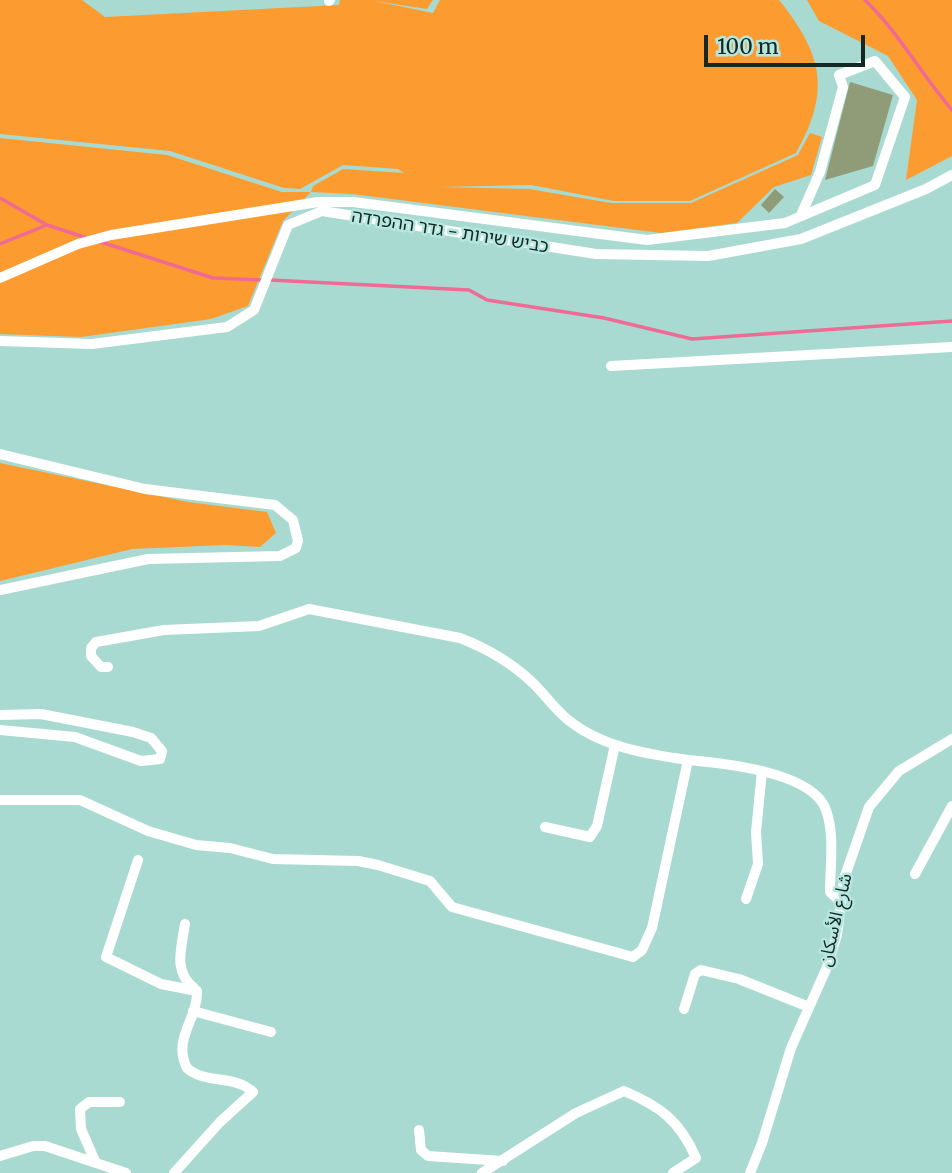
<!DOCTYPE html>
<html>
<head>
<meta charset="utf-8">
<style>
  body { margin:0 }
  #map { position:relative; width:952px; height:1173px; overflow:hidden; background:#a9dad1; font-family:Merriweather,serif }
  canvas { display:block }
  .scale { position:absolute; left:704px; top:35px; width:161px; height:32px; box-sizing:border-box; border:4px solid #152825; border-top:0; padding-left:9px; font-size:21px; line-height:24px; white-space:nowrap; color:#152825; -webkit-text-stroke:5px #b6e7de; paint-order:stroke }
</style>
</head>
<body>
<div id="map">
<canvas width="952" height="1173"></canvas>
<div class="scale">100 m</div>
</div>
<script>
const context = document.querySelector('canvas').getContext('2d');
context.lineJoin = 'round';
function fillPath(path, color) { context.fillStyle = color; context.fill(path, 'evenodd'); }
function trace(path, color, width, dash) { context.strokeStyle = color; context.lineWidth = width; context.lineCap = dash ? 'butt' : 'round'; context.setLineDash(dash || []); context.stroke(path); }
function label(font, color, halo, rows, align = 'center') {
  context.font = font + ' Merriweather,"Noto Sans Arabic","Noto Sans Hebrew",serif'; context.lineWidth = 5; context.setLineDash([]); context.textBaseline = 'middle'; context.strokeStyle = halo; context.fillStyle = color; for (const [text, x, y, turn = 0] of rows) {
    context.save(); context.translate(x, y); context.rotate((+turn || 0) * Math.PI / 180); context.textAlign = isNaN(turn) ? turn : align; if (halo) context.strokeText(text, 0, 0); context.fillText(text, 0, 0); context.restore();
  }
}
fillPath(new Path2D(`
  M0 0H82L105 17 339 5 340 0H433L427 9 374 1 433 13 440 0H779C823 55 831 91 796 153L690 201H614L531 185 439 187 529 189 611 203H691L798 155 810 133 822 137 811 175 774 187 737 223 661 233 352 194 311 192 283 221 248 306 211 319 81 337 0 334V138L167 155 282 192H311L313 186 343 169 404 173 398 169 343 165 300 189 284 188 170 151 0 134Z
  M807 0H952V156L906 180 917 100 888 56 819 21Z
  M0 463 188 502 267 512 276 533 260 547 225 545 132 549 0 581Z`), '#fc9b2f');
trace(new Path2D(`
  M865 0C899 33 921 74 952 110
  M0 198 47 225
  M101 242 213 278 262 280
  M0 244 47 225 87 238
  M270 280 469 290 487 300 604 318 692 339 952 321`), '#ef6a94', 3.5);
fillPath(new Path2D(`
  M850 82 893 95 873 166 825 180Z
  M775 189 784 197 769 213 761 205Z`), '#909b78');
trace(new Path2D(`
  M329 1 330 0
  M0 278 78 244 111 235 318 202H353L647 240 785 223 875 185 905 97 875 61 839 75 843 87 820 172 801 215
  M0 341 92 344 227 327 254 310 288 225 322 211 596 254 708 256 801 239 926 189 952 175
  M611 366 952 347
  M0 454 145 489 275 505 293 520 298 541 296 548 280 556 148 559 0 590
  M108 667H101L91 656V648L96 642 164 630 259 626 309 609 460 638C486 648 513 664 533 683 545 695 554 708 567 719 601 747 646 754 688 760
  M0 715 41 714 133 732 151 738 162 751 160 759 141 761 75 737 0 730
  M0 800H80L148 831 196 845 230 848 273 859 358 861 378 865 430 881 452 907 633 957 642 950 652 928 688 760C723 763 813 772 826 810 835 835 830 866 830 892L841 902
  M545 827 590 837 597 826 615 745
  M138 860 106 957 161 984 197 991
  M915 874 952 806
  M746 899 758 864 756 832 762 771
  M185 924C181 950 173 972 195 989
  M684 1009 695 974 701 970 739 979 809 1007
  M193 1011 271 1032
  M419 1130 421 1150 428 1156 503 1161
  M0 1156 33 1146H45L126 1173
  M95 1161 81 1129 80 1109 89 1102H120
  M174 1173 220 1122 253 1092C234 1074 206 1085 187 1068 172 1039 198 1019 197 991
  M482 1173 576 1113 624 1091C660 1106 680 1121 696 1158L673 1173
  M750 1173 762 1143 791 1048 827 967 837 935 844 879 869 807 899 771 952 739`), '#fff', 10);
label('18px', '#152825', '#b6e7de', [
  ["כביש שירות - גדר ההפרדה",450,232,9],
  ["شارع الأسكان",836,920,-77]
]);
</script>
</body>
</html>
